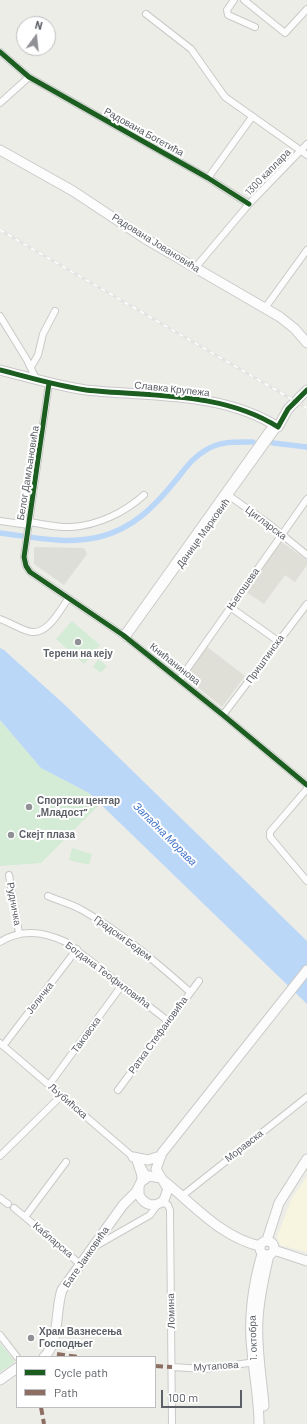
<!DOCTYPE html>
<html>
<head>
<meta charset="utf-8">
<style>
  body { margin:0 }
  #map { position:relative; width:307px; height:1424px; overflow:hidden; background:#edede8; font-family:Barlow,sans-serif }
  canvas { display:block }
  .legend { position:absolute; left:16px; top:1356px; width:140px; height:52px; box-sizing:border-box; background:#fff; border:1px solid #bebfc2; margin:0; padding:5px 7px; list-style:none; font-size:12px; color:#5c6066 }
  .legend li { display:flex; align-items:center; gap:8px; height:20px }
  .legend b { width:20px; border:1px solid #bebfc2 }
  .north { position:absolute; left:16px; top:16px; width:40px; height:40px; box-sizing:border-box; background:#fff; border:1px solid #bebfc2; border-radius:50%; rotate:15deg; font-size:11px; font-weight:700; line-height:16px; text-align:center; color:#5c6066 }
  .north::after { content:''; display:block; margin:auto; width:14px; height:18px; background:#8f9194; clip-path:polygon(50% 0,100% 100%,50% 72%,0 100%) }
  .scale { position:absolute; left:161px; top:1390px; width:81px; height:18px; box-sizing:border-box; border:2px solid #5c6066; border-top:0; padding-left:5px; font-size:12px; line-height:14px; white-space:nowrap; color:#5c6066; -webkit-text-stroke:3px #fff; paint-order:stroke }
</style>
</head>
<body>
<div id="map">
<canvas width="307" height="1424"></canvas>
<ul class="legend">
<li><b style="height:5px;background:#1b5e20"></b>Cycle path</li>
<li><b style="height:5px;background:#8d6e63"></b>Path</li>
</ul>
<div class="north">N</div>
<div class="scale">100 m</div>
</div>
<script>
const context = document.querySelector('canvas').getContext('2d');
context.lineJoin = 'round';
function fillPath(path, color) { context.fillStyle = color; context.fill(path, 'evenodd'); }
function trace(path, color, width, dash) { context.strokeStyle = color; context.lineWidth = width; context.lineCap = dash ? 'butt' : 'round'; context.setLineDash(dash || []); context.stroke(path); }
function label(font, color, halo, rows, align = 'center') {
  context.font = font + ' Barlow,sans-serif'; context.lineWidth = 4; context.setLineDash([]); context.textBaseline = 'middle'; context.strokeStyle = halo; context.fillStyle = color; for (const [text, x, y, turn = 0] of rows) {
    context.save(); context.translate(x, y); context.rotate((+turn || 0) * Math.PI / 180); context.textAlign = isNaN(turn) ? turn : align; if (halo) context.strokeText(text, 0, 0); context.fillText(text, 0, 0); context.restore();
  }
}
fillPath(new Path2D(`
  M307 1176V1252L280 1245 277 1237 292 1198Z`), '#f7f5e0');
fillPath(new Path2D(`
  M34 547 84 548 87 554 64 585 34 564Z`), '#deded9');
fillPath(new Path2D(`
  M280 541 307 560V565L295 582 285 575 264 604 245 591Z
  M206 646 245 676 222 707 185 677Z`), '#dfded7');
fillPath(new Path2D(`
  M72 621 100 645 84 664 56 639Z
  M98 659 107 666 101 673 93 667Z
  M0 720 41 768 89 793 100 804 41 863 0 866Z
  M72 848 92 854 89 865 69 860Z
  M0 1343 15 1362 0 1372Z`), '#d4ebd5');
fillPath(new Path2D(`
  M0 648 4 650 65 705 307 941V1004L89 793 41 768 0 720Z`), '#bbd7f8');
trace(new Path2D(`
  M273 443 307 447
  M0 533C34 537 65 545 99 537 133 529 155 506 176 480 185 469 193 457 206 450 220 441 236 442 253 442`), '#bbd7f8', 5.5);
const street = new Path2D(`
  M234 0 227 10 228 15 255 27
  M244 0 285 33 307 9
  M146 14 191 49 225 97 307 155
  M0 52 29 77 208 178 249 204
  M0 103 29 77
  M208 178 252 117
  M195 268 249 204 307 144
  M265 308 307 250
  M0 316 27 360 36 379
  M31 367 38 355 43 334 55 311
  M49 383 24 557 26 566 30 572 123 635 223 715 307 785
  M228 495 269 524 307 555
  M0 521 29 525
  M29 522C43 524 58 528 72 527 99 525 125 512 144 495
  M230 607 278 641
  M0 619C10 622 22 631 32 632 48 634 60 610 68 599
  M123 635 273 424
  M126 638 278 427
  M180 679 307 499
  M223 715 307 604
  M307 789 270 832V837L307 881
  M9 875 19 933
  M48 896C59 901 72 904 82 910 121 932 156 962 190 992
  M0 942C22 928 44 932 66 942L168 1021
  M0 1043 133 1157 141 1165 148 1177
  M3 1046 77 949
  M49 1085 122 985
  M118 1090 199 981
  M0 1156 61 1096
  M66 1162 25 1217 80 1264
  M136 1162 140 1174 141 1182
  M182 1196 307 1097
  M0 1198 8 1204
  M161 1202 168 1205 170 1210 172 1424
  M14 1208 25 1217
  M94 1247 150 1215 158 1204
  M0 1335 17 1357
  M172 1367 204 1369 256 1362`);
const secondary = new Path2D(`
  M0 150 73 191 144 238 280 317 295 329 307 343
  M0 370C28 377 57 386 86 390 150 397 221 391 278 427L288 409 307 390
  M133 1157 148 1160 157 1157
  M164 1181C193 1204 222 1238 260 1246
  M139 1187V1195C145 1206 155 1208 164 1200L168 1189 156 1169 162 1153 307 970
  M267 1240 279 1203 307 1159
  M260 1248a7 7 0 1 1 14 0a7 7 0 1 1-14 0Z
  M274 1250 307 1261
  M44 1357C60 1343 55 1309 62 1290L123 1205 136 1192 141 1182 149 1176 161 1178
  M0 1380 17 1368
  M264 1406C262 1378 256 1349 258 1320 259 1297 264 1277 269 1255
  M259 1424C259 1400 254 1375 252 1351 248 1320 253 1284 262 1254`);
trace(street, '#c9cac8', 8);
trace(secondary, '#c9cac9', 11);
trace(street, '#fcfcfc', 6);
trace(secondary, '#fcfcfc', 9);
const rail = new Path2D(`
  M0 230 307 408`);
trace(rail, '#e4e4e3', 3);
trace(rail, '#fff', 1.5, [4.5]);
trace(new Path2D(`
  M57 1354 78 1357
  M155 1366 172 1367
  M41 1407 44 1424`), '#8d6e63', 4, [8, 4]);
trace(new Path2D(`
  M0 52 29 77 208 178 249 204
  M0 370C28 377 57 386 86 390 150 397 221 391 278 427L288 409 307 390
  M49 383 24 557 26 566 30 572 123 635 223 715 307 785`), '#1b5e20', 5);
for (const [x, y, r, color] of [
  [78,642,4,"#8f9194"],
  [29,807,4,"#8f9194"],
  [11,835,4,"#8f9194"],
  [31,1338,4,"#8f9194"]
]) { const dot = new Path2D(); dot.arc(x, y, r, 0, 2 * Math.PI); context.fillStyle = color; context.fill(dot); trace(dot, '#fff', 1.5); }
label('10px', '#5c6066', '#fff', [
  ["Радована Богетића",144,132,29],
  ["1300 каплара",268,172,-46],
  ["Радована Јовановића",156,243,32],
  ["Славка Крупежа",172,389,6],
  ["Белог Дамљановића",28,473,-81],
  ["Цигларска",266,523,37],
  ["Данице Марковић",203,533,-54],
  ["Његошева",243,589,-55],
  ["Приштинска",265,659,-54],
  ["Книћанинова",175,664,38],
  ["Рудничка",14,904,80],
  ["Градски Бедем",123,938,36],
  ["Богдана Теофиловића",108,975,37],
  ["Јеличка",40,998,-52],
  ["Таковска",86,1035,-54],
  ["Ратка Стефановића",158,1035,-54],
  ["Љубићска",68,1101,41],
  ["Моравска",244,1146,-38],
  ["Кабларска",53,1240,40],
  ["Бате Јанковића",86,1257,-55],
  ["Ломина",171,1311,-91],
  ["1. октобра",253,1338,-92],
  ["Мутапова",216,1366,-4]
]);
label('bold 10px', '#5c6066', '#fff', [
  ["Терени на кеју",78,654,"center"],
  ["Спортски центар",37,801],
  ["„Младост”",37,813],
  ["Скејт плаза",19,835],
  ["Храм Вазнесења",39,1332],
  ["Господњег",39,1344]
], 'left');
label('italic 11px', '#4073cb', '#fff', [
  ["Западна Морава",165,834,45]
]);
</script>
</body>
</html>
